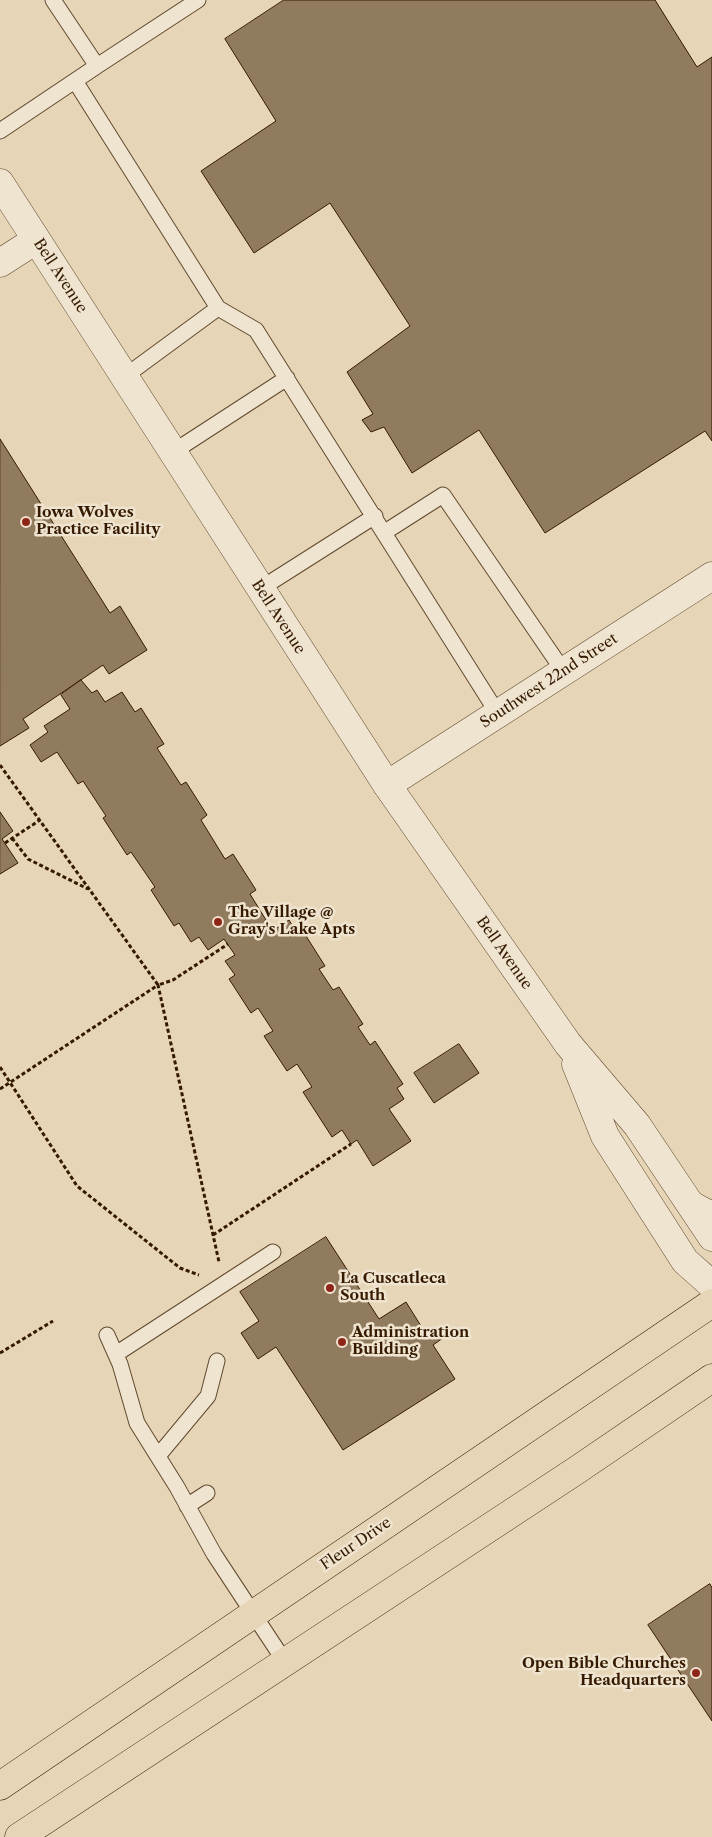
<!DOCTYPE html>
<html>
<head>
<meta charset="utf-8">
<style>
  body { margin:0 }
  canvas { display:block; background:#e6d5b6 }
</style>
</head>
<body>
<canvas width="712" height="1837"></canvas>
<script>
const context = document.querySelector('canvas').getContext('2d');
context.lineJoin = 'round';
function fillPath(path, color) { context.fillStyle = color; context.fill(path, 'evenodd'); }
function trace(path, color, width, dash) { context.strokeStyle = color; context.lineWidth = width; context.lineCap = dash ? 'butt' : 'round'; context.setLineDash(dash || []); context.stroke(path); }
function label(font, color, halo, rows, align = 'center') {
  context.font = font + ' "Libre Caslon Text",serif'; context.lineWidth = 5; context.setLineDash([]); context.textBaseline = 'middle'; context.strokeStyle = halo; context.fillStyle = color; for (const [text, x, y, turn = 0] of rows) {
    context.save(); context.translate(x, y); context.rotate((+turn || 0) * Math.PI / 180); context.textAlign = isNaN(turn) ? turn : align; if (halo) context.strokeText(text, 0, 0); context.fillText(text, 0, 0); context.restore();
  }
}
const building = new Path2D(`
  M284 0H655L697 67 712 57V441L705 431 545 533 479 430 412 473 384 427 371 432 362 420 373 414 347 372 410 326 330 203 254 253 201 171 276 121 225 39Z
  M0 439 110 613 120 606 147 650 109 674 103 665 23 719 29 728 0 746Z
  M81 680 92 693 97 690 105 702 122 692 135 712 141 708 164 744 157 748 181 785 186 782 207 815 201 820 225 859 233 854 256 890 250 894 266 920 264 921 271 932 289 920 296 932 301 928 325 966 319 969 333 990 339 987 363 1024 358 1027 370 1045 375 1041 403 1084 397 1088 404 1099 389 1109 411 1141 373 1166 357 1140 351 1144 342 1130 332 1137 303 1092 312 1087 297 1064 287 1071 264 1036 273 1031 258 1008 251 1013 229 979 235 975 225 961 235 955 224 939 208 950 199 937 191 942 179 923 174 926 151 890 155 887 131 852 127 855 103 818 106 816 83 781 78 784 57 752 41 762 30 745 48 732 44 726 70 709 61 695Z
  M0 812 13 831 2 839 18 863 0 874Z
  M459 1044 479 1073 434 1103 414 1073Z
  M326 1237 379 1319 406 1302 426 1334 436 1328 443 1338 433 1345 455 1379 343 1450 276 1347 258 1359 241 1333 259 1321 240 1292Z
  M710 1584 712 1588V1721L648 1625Z`);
fillPath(building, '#917b5f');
trace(building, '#351a00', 1);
const service = new Path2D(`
  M97 66 198 0
  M75 81 218 308 124 377
  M0 131 97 66 53 0
  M218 308 256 330 498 714
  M173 452 287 378
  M385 532 443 495 564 672
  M260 589 375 516
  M107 1335 120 1364 137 1423 177 1487 214 1554 285 1662
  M116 1354 273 1252
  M158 1456 208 1396 217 1361
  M187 1506 207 1493`);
const minor = new Path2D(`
  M0 263 36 240
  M387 785 712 576`);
const tertiary = new Path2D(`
  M0 183 387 785 568 1044 637 1125 712 1237
  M576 1064 605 1136 685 1261 712 1285`);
const secondary = new Path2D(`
  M691 1205 712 1216`);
const primary = new Path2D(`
  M0 1786 712 1303
  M19 1837 577 1470 712 1378`);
trace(service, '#61492e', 17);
trace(minor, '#61492e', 29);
trace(tertiary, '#61492e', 29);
trace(secondary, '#351a00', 29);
trace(primary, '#351a00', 29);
trace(new Path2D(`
  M0 765 158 985 173 980 228 944
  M12 838 28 859 88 889
  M5 843 40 820
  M0 1067 77 1186 180 1268 199 1275
  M0 1089 158 985 219 1262
  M213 1235 351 1144
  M0 1353 53 1321`), '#351a00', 3, [4, 2.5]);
trace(service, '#efe4d0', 15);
trace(minor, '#efe4d0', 28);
trace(tertiary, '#efe4d0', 28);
trace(secondary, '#efe4d0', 28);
trace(primary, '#e6d5b6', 28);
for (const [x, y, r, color] of [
  [26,522,5,"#8f2418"],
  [218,922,5,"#8f2418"],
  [330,1288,5,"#8f2418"],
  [342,1342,5,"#8f2418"],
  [696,1673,5,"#8f2418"]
]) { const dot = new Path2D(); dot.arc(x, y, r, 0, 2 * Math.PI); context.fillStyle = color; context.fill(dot); trace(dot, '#efe4d0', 2); }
label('15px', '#351a00', '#efe4d0', [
  ["Bell Avenue",60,276,57],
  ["Bell Avenue",278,617,57],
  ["Southwest 22nd Street",549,681,-33],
  ["Bell Avenue",504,953,55],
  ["Fleur Drive",356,1544,-34]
]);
label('bold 15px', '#351a00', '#efe4d0', [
  ["Iowa Wolves",36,513],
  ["Practice Facility",36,530],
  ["The Village @",228,913],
  ["Gray's Lake Apts",228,930],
  ["La Cuscatleca",340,1279],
  ["South",340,1296],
  ["Administration",352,1333],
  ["Building",352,1350],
  ["Open Bible Churches",686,1664,"right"],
  ["Headquarters",686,1681,"right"]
], 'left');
</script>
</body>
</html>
